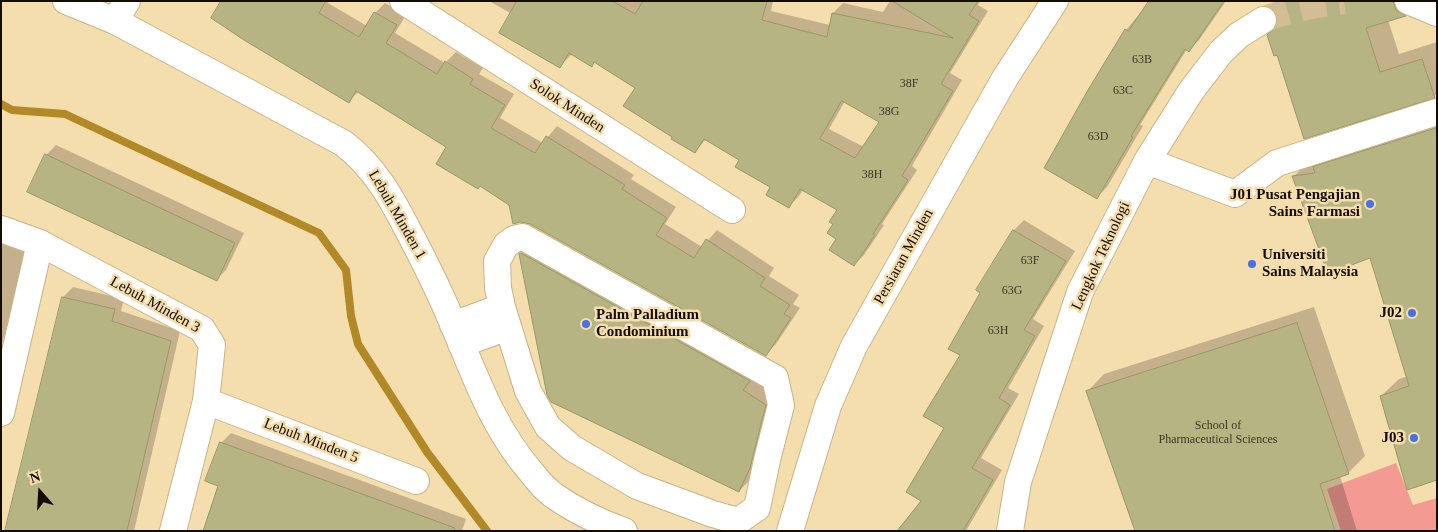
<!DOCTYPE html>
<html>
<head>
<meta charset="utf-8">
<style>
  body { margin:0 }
  #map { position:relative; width:1438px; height:532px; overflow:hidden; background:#f5deae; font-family:"Times New Roman",serif }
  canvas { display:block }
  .frame { position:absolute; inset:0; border:2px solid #140c00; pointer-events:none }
  .north { position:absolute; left:15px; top:467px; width:50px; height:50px; -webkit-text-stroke:4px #f5deae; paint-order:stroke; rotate:341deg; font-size:14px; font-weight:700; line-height:20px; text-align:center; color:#140c00 }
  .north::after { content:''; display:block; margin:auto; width:18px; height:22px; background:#140c00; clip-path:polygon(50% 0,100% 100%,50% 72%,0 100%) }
</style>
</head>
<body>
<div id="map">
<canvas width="1438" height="532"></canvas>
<div class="frame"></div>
<div class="north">N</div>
</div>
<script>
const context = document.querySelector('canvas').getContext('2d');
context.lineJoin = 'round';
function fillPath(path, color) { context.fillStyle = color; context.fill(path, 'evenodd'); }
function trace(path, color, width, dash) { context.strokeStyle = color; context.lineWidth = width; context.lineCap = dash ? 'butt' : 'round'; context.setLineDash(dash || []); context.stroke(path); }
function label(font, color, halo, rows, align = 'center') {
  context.font = font + ' "Times New Roman",serif'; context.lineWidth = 5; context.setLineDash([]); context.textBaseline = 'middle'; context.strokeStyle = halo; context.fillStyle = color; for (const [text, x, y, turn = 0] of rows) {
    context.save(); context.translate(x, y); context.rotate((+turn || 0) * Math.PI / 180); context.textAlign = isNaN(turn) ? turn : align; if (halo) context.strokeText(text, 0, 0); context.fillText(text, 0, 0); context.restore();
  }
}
fillPath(new Path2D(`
  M1396 463 1413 505 1437 498V531H1341L1327 489Z`), '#f39a93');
fillPath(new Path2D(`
  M223 1H329L328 3 367 26 375 13 385 3 406 15 395 33 445 63 456 52 483 68 479 74 514 94 500 118 543 143 557 126 634 175 631 179 676 207 665 224 702 247 717 230 774 268 769 276 799 295 793 304 800 308 776 344 766 354 510 204 448 146 359 91 349 101Z
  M489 1H773L771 11 830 25 833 13 843 3 883 12 890 1H980L978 5 988 11 950 73 962 80 912 166 917 170 882 224 884 225 864 255 854 265 838 238 835 224 839 210 803 190 799 196 789 206 772 187 741 160 706 139 695 152 674 136 636 88 595 62 592 65 572 54 560 66 512 14ZM845 101 880 121 864 147 829 129Z
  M1150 1H1226L1199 40 1189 50 1187 49 1140 125 1143 126 1107 187 1097 197 1126 30Z
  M1282 1H1419L1405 15 1388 20 1399 54 1437 42V94L1434 96 1277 27Z
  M1437 117V478L1381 396 1399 379 1408 376 1370 257 1294 176 1311 159Z
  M56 145 244 233 226 270 216 280 46 155Z
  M1024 220 1075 251 1033 319 1044 326 1008 388 1019 394 981 458 1002 470 966 531H898L923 501 945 428 962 355 982 293 978 290 1014 230Z
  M542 233 786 384 760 470 739 491 520 255Z
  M1 240 29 246 1 348Z
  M73 287 124 299 121 311 180 331 134 531H7L63 297Z
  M1314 307 1365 456 1348 473 1340 476 1357 531H1136L1087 392 1104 374Z
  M231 433 466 519 462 531H204L220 486 221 443Z`), '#0003');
trace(new Path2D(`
  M1 104 12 110 65 114 319 233 346 270 351 316 358 344 427 452 487 531`), '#b18927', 8);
const building = new Path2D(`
  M221 1H326L319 13 359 37 374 12 397 25 386 43 437 74 445 61 473 79 470 84 505 105 491 128 535 153 546 136 625 185 622 189 667 218 656 235 694 258 706 239 765 278 760 286 790 305 784 314 791 318 766 356 530 224 520 222 513 224 509 205 480 186 478 189 436 164 446 147 356 91 349 103 244 40 211 18Z
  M517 1H612L635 14 643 1H767L762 20 827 37 832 13 953 38 892 1H978L969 15 979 21 941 84 953 91 902 176 908 180 873 234 875 235 854 266 829 250 836 239 827 233 833 224 829 222 837 210 800 189 789 208 766 195 770 187 735 167 739 160 704 139 695 153 671 139 672 137 623 106 635 88 594 62 592 67 569 53 560 68 499 33ZM842 101 879 122 855 158 820 139Z
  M1149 1H1224L1189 52 1185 49 1131 136 1133 137 1097 199 1044 168 1088 90 1125 29 1128 31Z
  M1281 1H1393L1396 10 1406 16 1366 28 1380 72 1422 59 1435 98 1304 139 1277 55 1274 56 1267 35 1276 27 1278 19 1273 10Z
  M1437 128V480L1407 490 1380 396 1409 386 1370 258 1328 274 1292 176 1315 173 1313 167Z
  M45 154 235 243 217 281 27 192Z
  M1013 230 1066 261 1024 330 1035 336 999 398 1010 405 972 468 993 480 963 531H897L921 501 906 492 944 428 923 416 960 355 948 349 980 293 976 290Z
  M521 253 750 381 743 390 766 405 750 468 739 492 551 402 547 395 519 254Z
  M62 297 115 309 112 321 171 341 127 531H5Z
  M1297 323 1349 474 1320 484 1335 531H1135L1086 391Z
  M220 442 455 528 454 531H203L218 486 205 481Z`);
fillPath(building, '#b7b483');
trace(building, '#999666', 1);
trace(new Path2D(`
  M1263 20C1289 9 1315 5 1344 1`), '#d3be94', 26, [26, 13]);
const minor = new Path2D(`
  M66 1 115 21 343 143C375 167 392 199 410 234 426 264 441 295 454 326 476 378 494 430 532 473 538 481 545 489 553 495 574 510 599 522 624 531
  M403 1 732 210
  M1408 1 1437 13
  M115 21 127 1
  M1147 161 1235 194 1277 163 1437 112
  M1 229 40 243 202 329 212 345 206 401 173 531
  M523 237 775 378 781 405 767 460 757 508 738 521 713 514 637 486 572 448 548 427 528 391 502 307 498 288 497 261 506 245 514 239Z
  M453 325 502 307
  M461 344 508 327
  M206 401 416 481
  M1 413 40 243
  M790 531 828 406 854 346 1005 78 1055 1
  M1010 531 1018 482 1080 292 1147 161 1191 91 1221 52 1239 35 1263 20`);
trace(minor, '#c9b385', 28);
trace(minor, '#fff', 26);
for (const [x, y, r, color] of [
  [1370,204,5,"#4672e4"],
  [1252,264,5,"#4672e4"],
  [1412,313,5,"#4672e4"],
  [586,324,5,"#4672e4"],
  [1414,438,5,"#4672e4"]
]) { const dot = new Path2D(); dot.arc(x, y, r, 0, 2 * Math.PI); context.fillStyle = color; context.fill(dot); trace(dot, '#f5deae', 2); }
label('12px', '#3d3621', null, [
  ["63B",1142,60],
  ["38F",909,84],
  ["63C",1123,91],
  ["38G",889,112],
  ["63D",1098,137],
  ["38H",872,175],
  ["63F",1030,261],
  ["63G",1012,291],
  ["63H",998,331],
  ["School of",1218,426],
  ["Pharmaceutical Sciences",1218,440]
]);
label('15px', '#140c00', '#f5deae', [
  ["Solok Minden",567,106,33],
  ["Lebuh Minden 1",397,215,60],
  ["Lengkok Teknologi",1101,256,-65],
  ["Persiaran Minden",904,257,-61],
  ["Lebuh Minden 3",155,305,29],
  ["Lebuh Minden 5",311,441,21]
]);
label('bold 15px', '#140c00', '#f5deae', [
  ["J01 Pusat Pengajian",1360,195],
  ["Sains Farmasi",1360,212],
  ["Universiti",1262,255,"left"],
  ["Sains Malaysia",1262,272,"left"],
  ["J02",1402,313],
  ["Palm Palladium",596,315,"left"],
  ["Condominium",596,332,"left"],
  ["J03",1404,438]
], 'right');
</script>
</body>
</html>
